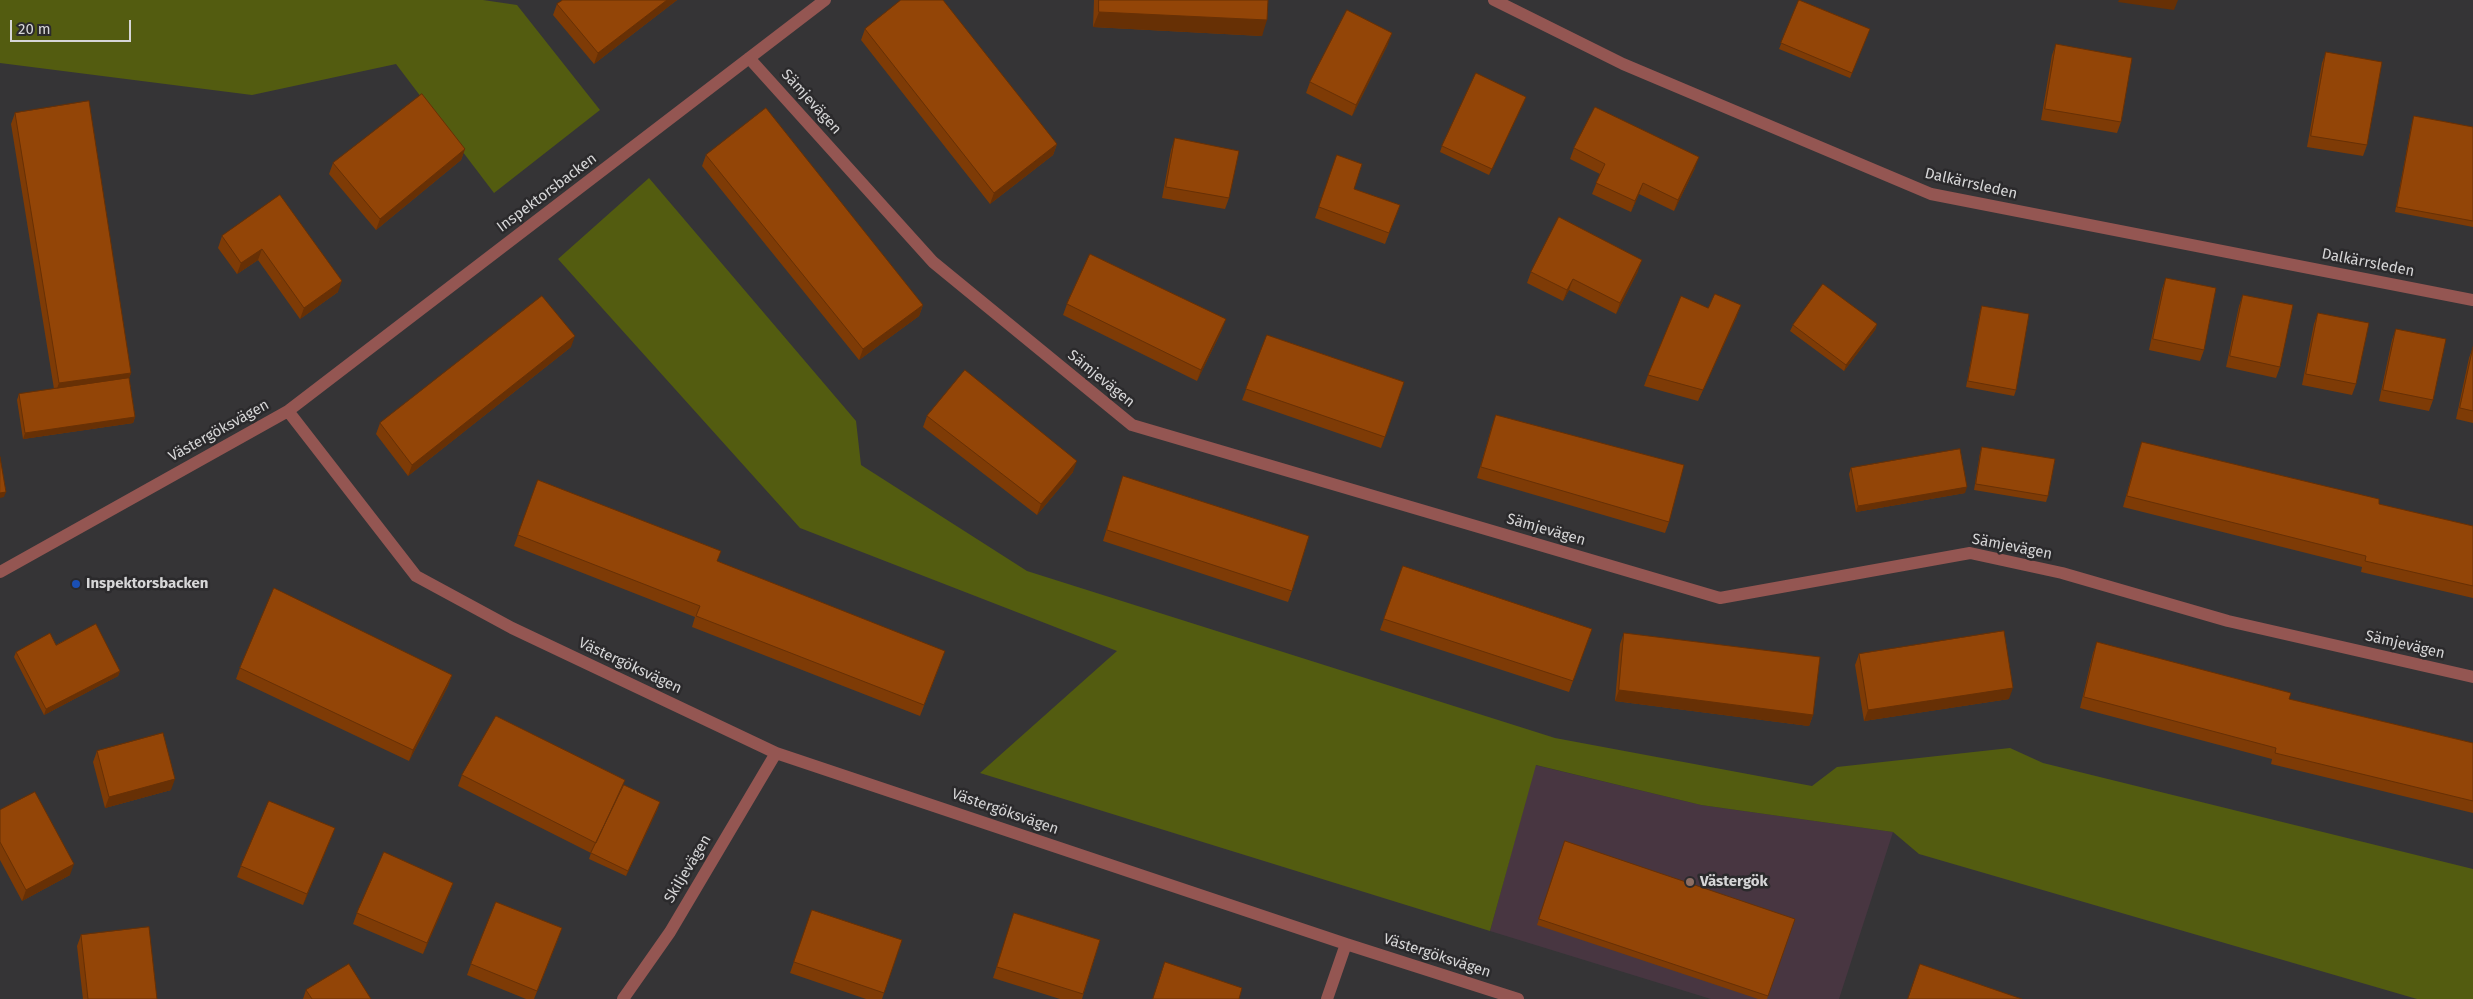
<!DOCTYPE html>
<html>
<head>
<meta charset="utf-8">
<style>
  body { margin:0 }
  #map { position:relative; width:2473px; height:999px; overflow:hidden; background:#353436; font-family:"Fira Sans",sans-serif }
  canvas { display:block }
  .scale { position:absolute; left:10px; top:20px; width:121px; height:22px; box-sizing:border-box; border:2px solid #d6d6d7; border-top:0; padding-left:6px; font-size:15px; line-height:18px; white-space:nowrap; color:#d6d6d7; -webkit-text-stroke:4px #2b2a2c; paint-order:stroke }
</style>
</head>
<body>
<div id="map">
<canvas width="2473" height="999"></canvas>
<div class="scale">20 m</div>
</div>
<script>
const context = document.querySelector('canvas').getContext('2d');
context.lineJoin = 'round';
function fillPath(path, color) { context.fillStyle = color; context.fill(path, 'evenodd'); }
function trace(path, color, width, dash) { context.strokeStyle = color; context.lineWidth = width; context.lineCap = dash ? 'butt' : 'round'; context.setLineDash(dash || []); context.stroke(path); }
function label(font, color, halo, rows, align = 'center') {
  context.font = font + ' "Fira Sans",sans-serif'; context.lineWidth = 5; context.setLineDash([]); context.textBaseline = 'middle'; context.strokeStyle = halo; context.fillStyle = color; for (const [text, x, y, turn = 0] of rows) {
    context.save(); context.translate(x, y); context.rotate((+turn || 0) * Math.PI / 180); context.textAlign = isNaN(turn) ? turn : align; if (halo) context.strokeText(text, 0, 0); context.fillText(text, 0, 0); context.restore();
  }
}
fillPath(new Path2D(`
  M1535 765 1701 805 1893 832 1839 999H1711L1490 931Z`), '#483641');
fillPath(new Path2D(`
  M0 0H483L517 5 600 110 494 193 396 64 252 95 0 63Z
  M649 178 856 421 861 465 1027 571 1555 738 1812 786 1837 767 2010 748 2043 763 2473 869V999H2417L1919 854 1893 832 1701 805 1536 765 1490 931 980 773 1117 651 800 528 558 259Z`), '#535c10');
trace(new Path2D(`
  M1494 0 1623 64 1931 194 2473 300
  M749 58 933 262 1132 425 1720 598 1970 553 2062 573 2228 621 2473 677
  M288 411 825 0
  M0 572 288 411 416 576 512 628 776 753 1346 944 1518 999
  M623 999 670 932 776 753
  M1327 999 1346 944`), '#945652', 12);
fillPath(new Path2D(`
  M563 0H677L594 64 553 15 557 4Z
  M1094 0H1268L1262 36 1093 27Z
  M1799 0 1870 29 1850 78 1779 49Z
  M865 29 1057 144 1053 155 990 204 861 40Z
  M1388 44 1352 116 1306 93 1310 82Z
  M2056 44 2121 122 2117 133 2041 120 2052 55Z
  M2326 52 2367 145 2363 156 2307 147 2322 63Z
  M1526 97 1489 175 1440 152 1442 146Z
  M15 113 131 373 129 378 135 417 133 423 23 439 17 400 19 394 54 389 11 124Z
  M2414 116 2473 127V227L2395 212 2412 122Z
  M1175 138 1229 198 1225 209 1162 198 1171 150Z
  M1574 148 1695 168 1674 211 1639 194 1631 212 1592 194 1600 174 1570 159Z
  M465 149 461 160 376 230 329 174 333 163Z
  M706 155 923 305 919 316 859 360 702 166Z
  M1337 155 1354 189 1400 205 1385 244 1315 218Z
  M280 195 338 292 300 319 258 260 237 274 218 248 222 236Z
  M1638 271 1616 314 1569 290 1563 301 1527 283 1531 272Z
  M2166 278 2204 350 2200 361 2149 350 2162 289Z
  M2243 295 2280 367 2276 378 2226 367 2239 306Z
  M1067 304 1222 330 1197 381 1063 315Z
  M1982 306 2016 390 2014 396 1966 387 1980 312Z
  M1708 308 1737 316 1698 401 1644 386 1648 375Z
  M2318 313 2356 384 2352 395 2302 385 2314 324Z
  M1877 324 1875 330 1844 371 1790 331 1793 325Z
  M2396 329 2433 400 2429 411 2379 401 2392 340Z
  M1267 335 1404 382 1381 448 1242 400Z
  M571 347 408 476 376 434 380 423Z
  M2473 347V423L2456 419 2469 358Z
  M1496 415 1669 522 1665 533 1477 478 1492 426Z
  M927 416 1073 472 1037 515 923 427Z
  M2142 442 2379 504 2473 526V598L2361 572 2362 567 2123 507 2138 453Z
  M1982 447 2048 496 2046 502 1974 490 1980 453Z
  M1851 468 1965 493 1856 512 1849 474Z
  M1123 476 1292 591 1288 602 1103 541Z
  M538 480 941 662 920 716 692 627 695 617 514 546Z
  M1403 566 1592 629 1569 692 1380 630Z
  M1624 633 1813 715 1809 726 1615 701 1620 644Z
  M2097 642 2289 699 2473 743V813L2271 764 2272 759 2080 708 2093 653Z
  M56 645 120 671 118 676 44 715 14 657 16 652Z
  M1859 654 2009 699 1864 721 1855 665Z
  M240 668 452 675 448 686 409 761 236 679Z
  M97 751 171 790 105 808 93 762Z
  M462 775 624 785 658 808 626 876 589 859 591 853 458 786Z
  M0 810 70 875 22 901 0 860Z
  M335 828 303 905 237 877 241 866Z
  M1565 841 1768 996 1767 999H1758L1537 925Z
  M453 883 449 894 423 954 353 924 357 913Z
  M812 910 902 940 882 999H866L790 973Z
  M1014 913 1100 940 1082 999H1060L993 978Z
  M81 935 157 999H83L77 946Z
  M558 939 534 999H526L467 975 471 964Z
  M306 990 371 999H303Z`), '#7e3b06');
fillPath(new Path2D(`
  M667 0H677L594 64 598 53Z
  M2119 0H2178L2174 10 2118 2Z
  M1099 12 1267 20 1262 36 1093 27Z
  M1392 33 1388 44 1352 116 1356 105Z
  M1526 97 1524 103 1489 175 1492 169Z
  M1057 144 1053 155 990 204 994 193Z
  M465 149 461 160 376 230 380 219Z
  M1699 157 1695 168 1674 211 1678 200Z
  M1643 183 1639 194 1631 212 1635 201Z
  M262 249 258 260 237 274 241 263Z
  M1642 260 1638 271 1616 314 1620 303Z
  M1573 279 1569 290 1563 301 1567 290Z
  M342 281 338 292 300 319 304 308Z
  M923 305 919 316 859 360 863 349Z
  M1741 305 1737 316 1698 401 1703 390Z
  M1226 319 1222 330 1197 381 1201 370Z
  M1877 324 1875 330 1844 371 1846 365Z
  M575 336 571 347 408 476 412 465Z
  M131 373 127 384 55 394 59 383Z
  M135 417 133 423 23 439 25 433Z
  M1077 461 1073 472 1037 515 1041 504Z
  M1967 487 1965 493 1856 512 1858 506Z
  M6 492 4 497 0 498V493Z
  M120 671 118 676 44 715 46 709Z
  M452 675 448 686 409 761 413 750Z
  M2013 688 2009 699 1864 721 1868 710Z
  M1619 690 1813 715 1809 726 1615 701Z
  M175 779 171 790 105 808 109 797Z
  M660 802 658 808 626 876 628 871Z
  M335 828 331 839 303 905 307 894Z
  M74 864 70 875 22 901 26 890Z
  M453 883 449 894 423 954 427 943Z`), '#673005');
const building = new Path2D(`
  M563 0H667L598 53 557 4Z
  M901 0H943L1057 144 994 193 865 29Z
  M1099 0H1268L1267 20 1099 12Z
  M1799 0 1870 29 1852 73 1781 43Z
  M1347 10 1392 33 1356 105 1310 82Z
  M2056 44 2132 58 2121 122 2045 109Z
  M2326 52 2382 62 2367 145 2311 136Z
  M1476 73 1526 97 1492 169 1442 146Z
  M422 94 465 149 380 219 333 163Z
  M89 101 131 373 59 383 15 113Z
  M1595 107 1699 157 1678 200 1643 183 1635 201 1596 183 1605 164 1574 148Z
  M766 108 923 305 863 349 706 155Z
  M2414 116 2473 127V221L2397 207Z
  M1175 138 1239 151 1229 198 1166 187Z
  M1337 155 1362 164 1354 189 1400 205 1389 233 1319 207Z
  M280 195 342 281 304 308 262 249 241 263 222 236Z
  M1559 217 1642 260 1620 303 1573 279 1567 290 1531 272Z
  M1090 254 1226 319 1201 370 1067 304Z
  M2166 278 2216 288 2204 350 2153 339Z
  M1823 284 1877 324 1846 365 1793 325Z
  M1715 294 1741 305 1703 390 1648 375 1681 296 1708 308Z
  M2243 295 2293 305 2280 367 2230 356Z
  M542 296 575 336 412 465 380 423Z
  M1982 306 2029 314 2016 390 1968 381Z
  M2318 313 2369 323 2356 384 2306 374Z
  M2396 329 2446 339 2433 400 2383 390Z
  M1267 335 1404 382 1385 437 1246 389Z
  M2473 347V411L2460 408Z
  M965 370 1077 461 1041 504 927 416Z
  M129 378 135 417 25 433 19 394Z
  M1496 415 1684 465 1669 522 1481 467Z
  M2142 442 2379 499V504L2473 526V586L2365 561 2366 556 2127 496Z
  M1982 447 2055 459 2048 496 1976 484Z
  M1960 449 1967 487 1858 506 1851 468Z
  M0 457 6 492 0 493Z
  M1123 476 1309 536 1292 591 1107 530Z
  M538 480 721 551 717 561 945 651 924 705 696 616 700 606 518 535Z
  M1403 566 1592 629 1573 681 1384 619Z
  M274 588 452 675 413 750 240 668Z
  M96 624 120 671 46 709 16 652 50 633 56 645Z
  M2004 631 2013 688 1868 710 1859 654Z
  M1624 633 1820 657 1813 715 1619 690Z
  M2097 642 2291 693 2289 699 2473 743V801L2275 753 2276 748 2084 697Z
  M496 716 625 780 596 843 462 775Z
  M163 733 175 779 109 797 97 751Z
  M624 785 660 802 628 871 591 853Z
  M35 792 74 864 26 890 0 842V810Z
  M269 801 335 828 307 894 241 866Z
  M1565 841 1795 919 1768 996 1539 919Z
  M384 852 453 883 427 943 357 913Z
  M496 902 562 928 537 991 471 964Z
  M812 910 902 940 884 993 794 962Z
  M1014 913 1100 940 1083 994 997 967Z
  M149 927 157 999H88L81 935Z
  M1165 962 1242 988 1239 999H1153Z
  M349 964 371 999H312L306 990Z
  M1920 964 2022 999H1908Z`);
fillPath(building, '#934507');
trace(building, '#673005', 1);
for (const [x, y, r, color] of [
  [76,584,5,"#1a4fb4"],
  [1690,882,5,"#8d6e63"]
]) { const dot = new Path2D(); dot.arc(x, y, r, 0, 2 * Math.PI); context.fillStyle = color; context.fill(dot); trace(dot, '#2b2a2c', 2); }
label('15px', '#d6d6d7', '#2b2a2c', [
  ["Sämjevägen",811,102,48],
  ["Dalkärrsleden",1971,184,13],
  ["Inspektorsbacken",547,193,-37],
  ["Dalkärrsleden",2368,263,11],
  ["Sämjevägen",1101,379,39],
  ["Västergöksvägen",219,431,-29],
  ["Sämjevägen",1546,530,16],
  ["Sämjevägen",2012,547,11],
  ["Sämjevägen",2405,645,13],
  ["Västergöksvägen",630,666,25],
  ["Västergöksvägen",1005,812,19],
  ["Skiljevägen",688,869,-59],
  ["Västergöksvägen",1437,956,18]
]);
label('bold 15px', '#d6d6d7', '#2b2a2c', [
  ["Inspektorsbacken",86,584],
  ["Västergök",1700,882]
], 'left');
</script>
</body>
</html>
